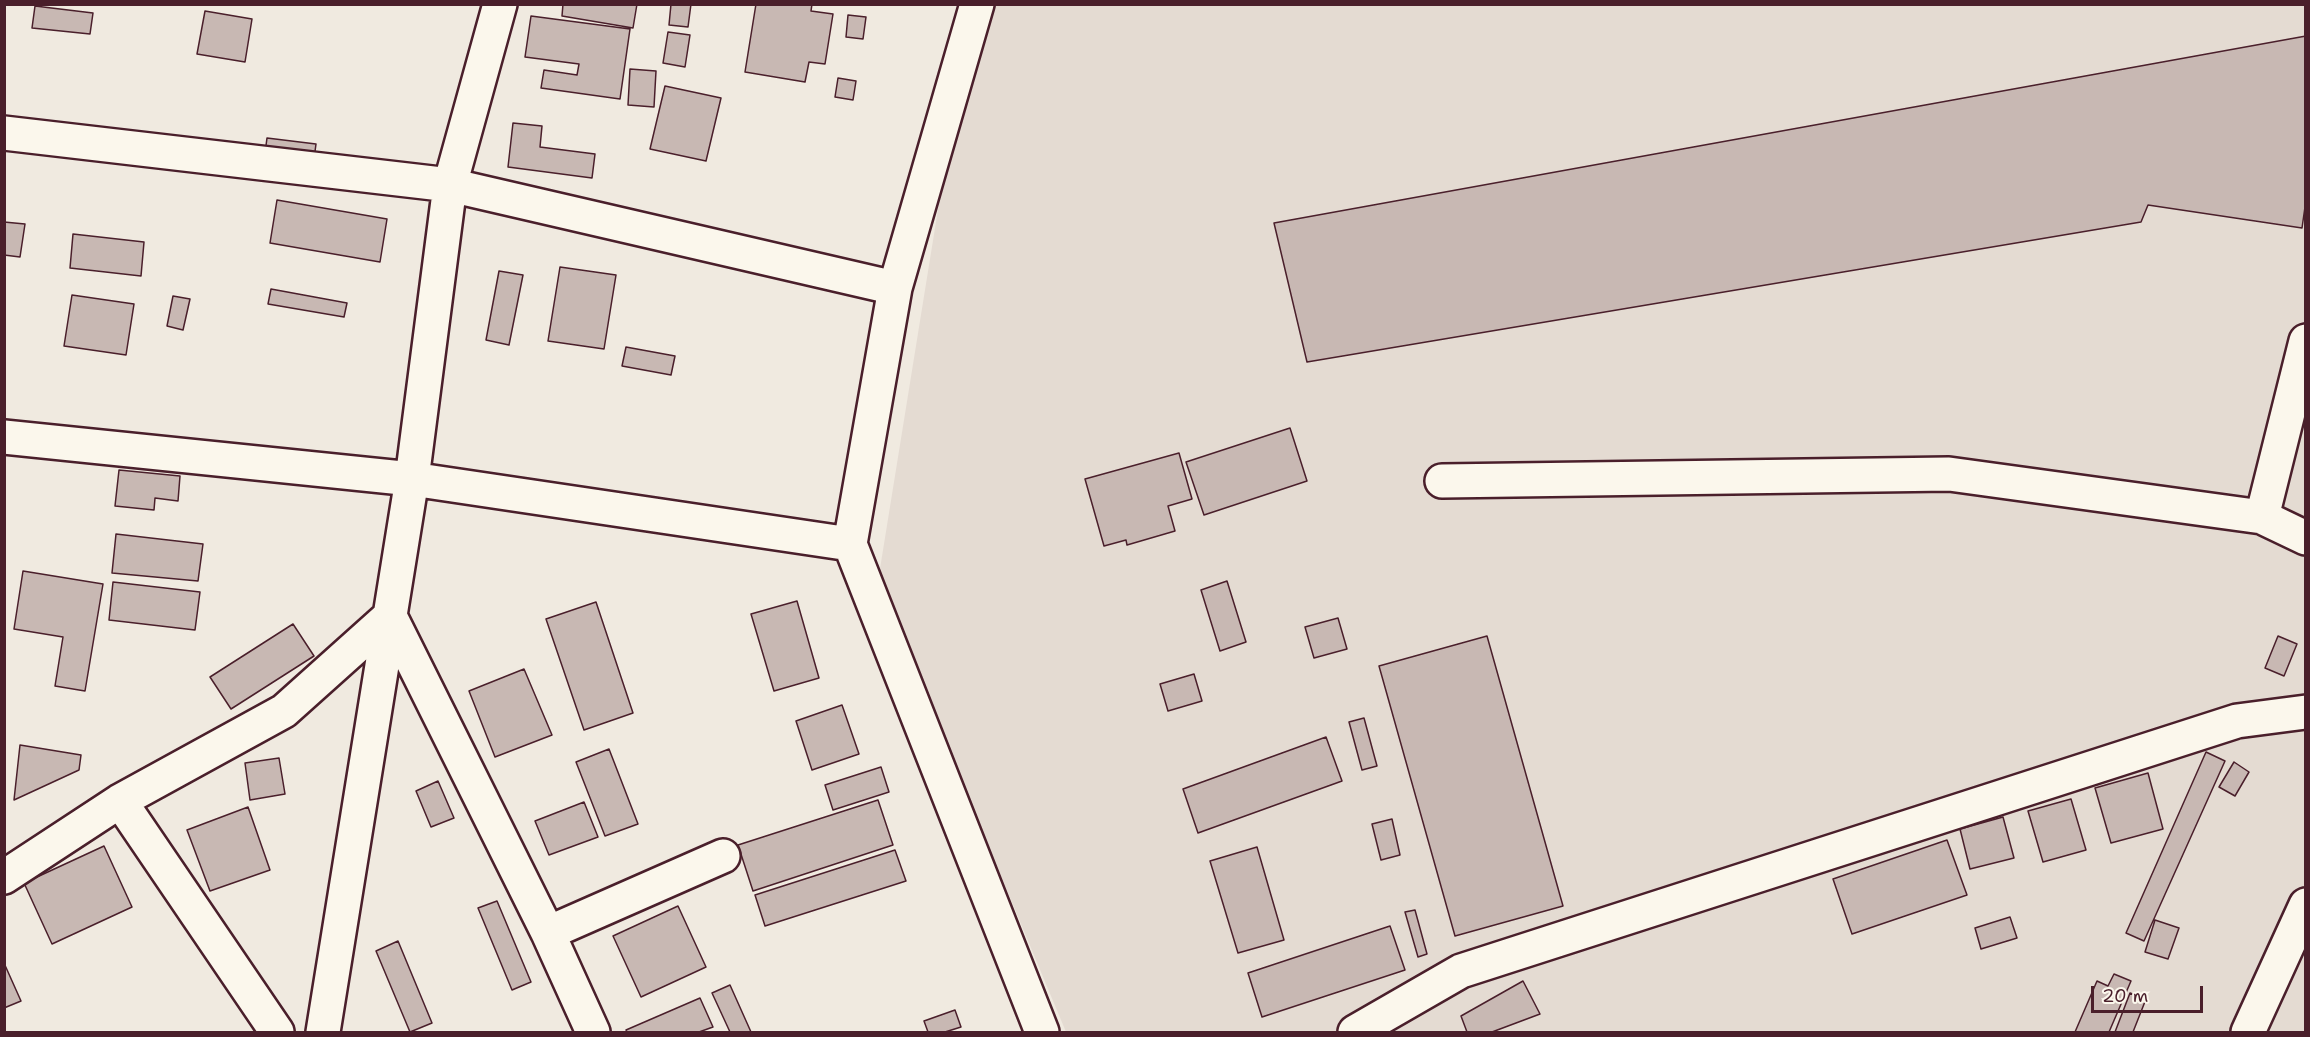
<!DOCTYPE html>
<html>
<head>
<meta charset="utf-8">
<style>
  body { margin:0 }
  #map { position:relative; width:2310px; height:1037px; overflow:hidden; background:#f0eae0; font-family:"Shantell Sans",sans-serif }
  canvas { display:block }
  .frame { position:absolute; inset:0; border:6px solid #4a1f2b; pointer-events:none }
  .scale { position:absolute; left:2091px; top:986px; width:112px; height:27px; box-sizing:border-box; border:3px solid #4a1f2b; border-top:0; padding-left:8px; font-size:18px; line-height:21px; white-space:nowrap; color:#4a1f2b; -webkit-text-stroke:4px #fbf7ec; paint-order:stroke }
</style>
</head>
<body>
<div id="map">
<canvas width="2310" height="1037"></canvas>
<div class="frame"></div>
<div class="scale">20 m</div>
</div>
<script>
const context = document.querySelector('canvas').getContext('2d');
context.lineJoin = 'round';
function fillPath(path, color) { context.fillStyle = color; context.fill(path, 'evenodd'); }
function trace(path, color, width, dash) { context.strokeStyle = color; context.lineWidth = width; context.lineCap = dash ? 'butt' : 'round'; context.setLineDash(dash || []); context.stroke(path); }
fillPath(new Path2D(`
  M971 5H2305V1032H1066L878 581Z`), '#e4dbd2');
const building = new Path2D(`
  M563 4H637L633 28 562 16Z
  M671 4H691L688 27 669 25Z
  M756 4H812L811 11 833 14 825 64 809 62 805 82 745 72Z
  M35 6 93 13 90 34 32 28Z
  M205 11 252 19 245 62 197 54Z
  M848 15 866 17 863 39 846 37Z
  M531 16 630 29 620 99 541 88 544 70 577 75 579 64 525 57Z
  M668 32 690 35 685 67 663 63Z
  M2306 36V200L2302 228 2148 205 2141 222 1307 362 1274 223Z
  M630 69 656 71 654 107 628 105Z
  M838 78 856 81 853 100 835 97Z
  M665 86 721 98 706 161 650 149Z
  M513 123 542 126 540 147 595 154 592 178 508 167Z
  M267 138 316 144 314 159 265 153Z
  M277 200 387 219 380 262 270 243Z
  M4 222 25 224 20 257 4 255Z
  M73 234 144 242 141 276 70 268Z
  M560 267 616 275 604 349 548 341Z
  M499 271 523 275 509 345 486 340Z
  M271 289 347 303 344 317 268 304Z
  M72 295 134 304 126 355 64 346Z
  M173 296 190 299 183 330 167 326Z
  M626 347 675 356 671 375 622 366Z
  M1290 428 1307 481 1204 515 1186 462Z
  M1179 453 1192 499 1168 506 1175 531 1127 545 1126 540 1104 546 1085 479Z
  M119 470 180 476 178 501 155 498 154 510 115 506Z
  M116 534 203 544 198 581 112 573Z
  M23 571 103 584 85 691 55 686 63 637 14 629Z
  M1227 581 1246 642 1220 651 1201 590Z
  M113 582 200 592 195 630 109 620Z
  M797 601 819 678 774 691 751 614Z
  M596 602 633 713 584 730 546 619Z
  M1338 618 1347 649 1314 658 1305 627Z
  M293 624 314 656 231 709 210 677Z
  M1487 636 1563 906 1455 936 1379 666Z
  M2278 636 2297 644 2284 676 2265 668Z
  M524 669 552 735 495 757 469 691Z
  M1194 674 1202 701 1168 711 1160 684Z
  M842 705 859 754 812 770 796 721Z
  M1364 718 1377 766 1362 770 1349 722Z
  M1326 737 1342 781 1198 833 1183 789Z
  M20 745 81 755 79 770 14 800Z
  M609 749 638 824 605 836 576 762Z
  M2206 752 2225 761 2144 941 2126 933Z
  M279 758 285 794 250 800 245 763Z
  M2234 762 2249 772 2235 796 2219 787Z
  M881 767 889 792 833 810 825 785Z
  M2148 773 2163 829 2111 843 2095 788Z
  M438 781 454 818 431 827 416 791Z
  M2071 799 2086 850 2043 862 2028 811Z
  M878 800 893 845 753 891 738 845Z
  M584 802 598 837 549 855 535 821Z
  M248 807 270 870 210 891 187 830Z
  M2003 817 2014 858 1970 869 1960 829Z
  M1392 819 1400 855 1381 860 1372 824Z
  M1947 840 1967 895 1852 934 1833 879Z
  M104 846 132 907 52 944 24 883Z
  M1257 847 1284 940 1238 953 1210 861Z
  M895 850 906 881 765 926 755 895Z
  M497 901 531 982 512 990 478 908Z
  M678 906 706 967 641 997 613 936Z
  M1415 910 1427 954 1418 957 1405 912Z
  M2010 917 2017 938 1981 949 1975 928Z
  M2155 920 2179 928 2168 959 2145 952Z
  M1390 926 1405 970 1262 1017 1248 973Z
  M398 941 432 1023 410 1032 376 951Z
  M4 963 21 1001 4 1008Z
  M2114 974 2131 981 2109 1032H2075L2097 981 2108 986Z
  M1523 981 1540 1014 1492 1032H1467L1461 1016Z
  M730 985 751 1032H730L712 993Z
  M2130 993 2146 999 2133 1032H2115Z
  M700 998 713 1027 699 1032H627L626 1030Z
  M955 1010 961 1027 945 1032H928L924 1021Z`);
fillPath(building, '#c8b8b3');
trace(building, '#4a1f2b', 1.5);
const minor = new Path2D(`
  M977 4 895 288 850 544 1042 1032
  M4 133 450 185 895 288
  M4 437 412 479 850 544
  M1442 481 1949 474 2262 517 2306 538
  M2262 517 2306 341
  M120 801 277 1032
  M4 877 120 801 284 711 390 616 548 933 593 1032
  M548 933 723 856
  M323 1032 412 479 450 185 500 4
  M1355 1032 1461 971 2237 721 2306 712`);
const major = new Path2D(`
  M2248 1032 2306 905`);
trace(minor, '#4a1f2b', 38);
trace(major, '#4a1f2b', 38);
trace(minor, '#fbf7ec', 33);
trace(major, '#fbf7ec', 33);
</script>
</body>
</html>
